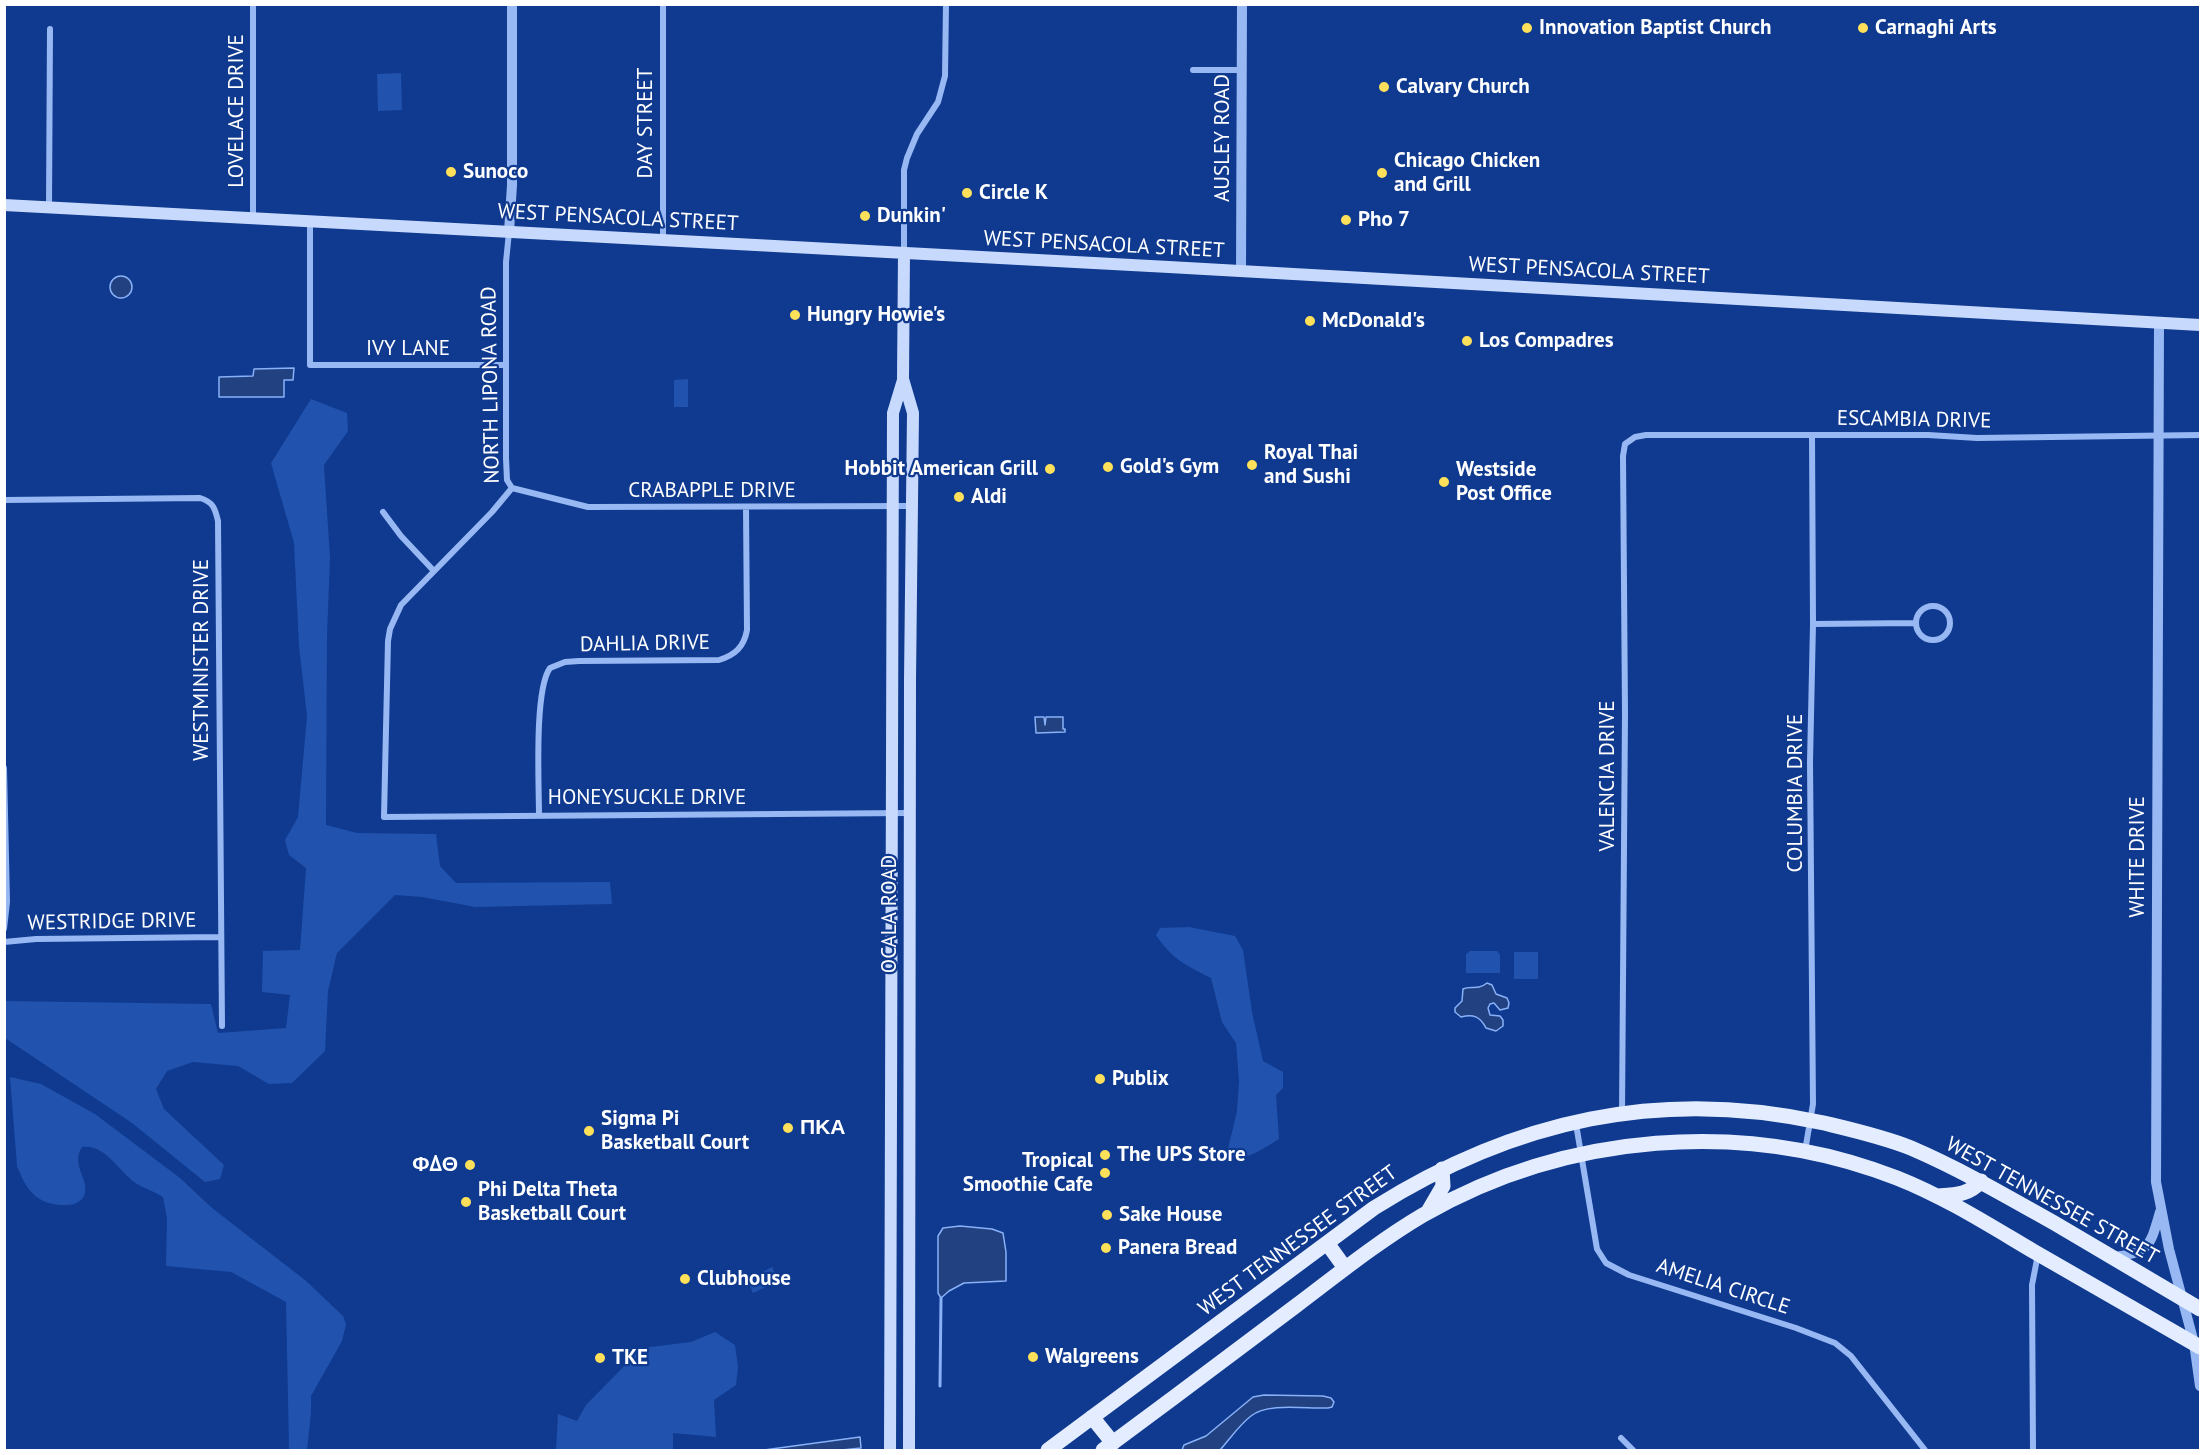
<!DOCTYPE html>
<html>
<head>
<meta charset="utf-8">
<style>
  body { margin:0 }
  #map { position:relative; width:2205px; height:1455px; overflow:hidden; background:#0f3a8f; font-family:"PT Sans",sans-serif }
  canvas { display:block }
  .frame { position:absolute; inset:0; border:6px solid #fff; pointer-events:none }
</style>
</head>
<body>
<div id="map">
<canvas width="2205" height="1455"></canvas>
<div class="frame"></div>
</div>
<script>
const context = document.querySelector('canvas').getContext('2d');
context.lineJoin = 'round';
function fillPath(path, color) { context.fillStyle = color; context.fill(path, 'evenodd'); }
function trace(path, color, width, dash) { context.strokeStyle = color; context.lineWidth = width; context.lineCap = dash ? 'butt' : 'round'; context.setLineDash(dash || []); context.stroke(path); }
function label(font, color, halo, rows, align = 'center') {
  context.font = font + ' "PT Sans",sans-serif'; context.lineWidth = 4.5; context.setLineDash([]); context.textBaseline = 'middle'; context.strokeStyle = halo; context.fillStyle = color; for (const [text, x, y, turn = 0] of rows) {
    context.save(); context.translate(x, y); context.rotate((+turn || 0) * Math.PI / 180); context.textAlign = isNaN(turn) ? turn : align; if (halo) context.strokeText(text, 0, 0); context.fillText(text, 0, 0); context.restore();
  }
}
fillPath(new Path2D(`
  M401 73 402 110 378 111 377 74Z
  M688 379V407H674V380Z
  M311 399 347 413 348 431 324 465 330 558 327 636 326 825 357 833 436 834 440 866 456 883 610 882 612 904 475 907 422 897 395 895 337 953 328 991 325 1051 292 1083 269 1084 238 1066 193 1062 167 1071 156 1089 164 1109 224 1165 220 1179 205 1182 132 1123 5 1038V1001L211 1004 218 1033 286 1028 290 995 262 992 263 951 300 950 306 868 289 855 285 840 298 817 307 716 299 646 294 543 271 463Z
  M1189 927 1235 936 1243 950 1252 1012 1263 1061 1283 1072V1088L1276 1095 1279 1139C1264 1148 1244 1163 1226 1157L1237 1111 1239 1081 1236 1043 1222 1022 1211 978C1185 965 1172 959 1156 935L1160 928Z
  M1470 951H1497L1500 955V973H1466V954Z
  M1514 952H1538V979H1514Z
  M10 1077 41 1084 95 1114 180 1178 212 1208 305 1280 343 1316 346 1324 342 1341 311 1396V1413L307 1450H289L286 1302 231 1272 166 1266 167 1219 163 1197C155 1192 146 1189 137 1184 120 1173 105 1143 82 1147 70 1166 91 1180 84 1196 81 1202 73 1205 68 1205 38 1206 27 1192 17 1166Z
  M772 1267 779 1281 753 1293 747 1280Z
  M715 1332 735 1345 738 1367 736 1385 714 1400 716 1437 673 1433V1450H556L558 1414 577 1421 586 1405 642 1348 691 1342Z`), '#2052ae');
const water = new Path2D(`
  M110 287a11 11 0 1 1 22 0a11 11 0 1 1-22 0Z
  M294 368 293 380H284V397H219V377L253 376 254 369Z
  M1035 717H1044L1045 725 1046 717H1063V729H1065V732L1036 733Z
  M1487 983 1492 985 1496 994 1507 998 1509 1003 1508 1008 1500 1010 1494 1003 1490 1004 1488 1008 1490 1015 1500 1016 1503 1020V1026L1496 1031 1486 1028C1480 1016 1473 1014 1461 1017L1455 1012V1008L1462 1001 1463 989C1471 985 1477 991 1487 983Z
  M960 1226 992 1229 1003 1233 1006 1252V1281L964 1283 949 1291 941 1298 938 1293V1236L943 1228Z
  M1264 1395 1323 1396 1331 1398 1334 1402 1332 1407 1328 1408C1307 1409 1267 1402 1251 1416 1239 1425 1230 1439 1220 1450H1182L1184 1445 1206 1436 1253 1397Z
  M860 1437 861 1448 842 1450H764Z`);
fillPath(water, '#224181');
trace(water, '#89b1f7', 1.5);
trace(new Path2D(`
  M940 1386 941 1298`), '#89b1f7', 3);
trace(new Path2D(`
  M253 4V217
  M1193 70H1242
  M49 207 50 29
  M310 221V365H506
  M509 232 506 262V458L507 480 512 488
  M663 240V4
  M904 253V170L907 158 917 134 938 102 945 76 946 4
  M512 488 492 512 401 605 390 629 388 641 384 817 910 813
  M512 488 588 507 913 506
  M4 500 200 498C213 502 215 508 218 521L222 1026
  M383 512 401 536 433 570
  M1916 623a17 17 0 1 1 34 0a17 17 0 1 1-34 0Z
  M1813 624 1916 623
  M4 768 7 902 4 929
  M539 816C539 785 534 690 550 668L565 662 579 661 719 660C735 655 744 647 747 630L746 507
  M4 942 36 939 220 937
  M1622 1113 1625 713 1623 456 1625 444 1635 437 1646 435H1928L1977 438 2200 435
  M1576 1124 1597 1249 1606 1263 1629 1275 1796 1328 1835 1343 1851 1356 1925 1450
  M1805 1151 1813 1104 1810 762 1813 624 1812 435
  M1621 1438 1633 1450
  M2033 1450 2032 1285 2038 1254`), '#98b8f3', 6);
trace(new Path2D(`
  M509 232 512 185V4
  M1241 272 1242 4
  M2159 323 2156 1182 2169 1249 2194 1343 2200 1386
  M2112 1257C2150 1253 2150 1246 2160 1212`), '#98b8f3', 10);
trace(new Path2D(`
  M4 205 1169 267 2200 325
  M904 253 903 379 913 413 910 680 909 1450
  M890 1450 893 413 903 380`), '#c7d9fd', 12);
trace(new Path2D(`
  M1938 1196C1955 1195 1969 1195 1981 1181
  M1429 1210 1443 1186 1442 1169
  M1327 1243 1345 1268
  M1092 1417 1113 1443
  M1048 1450 1374 1208C1514 1120 1661 1087 1824 1123 1853 1130 1884 1137 1911 1148 1962 1170 2008 1197 2056 1224 2104 1252 2152 1281 2200 1309
  M1103 1450C1168 1402 1232 1354 1297 1305 1338 1274 1379 1241 1423 1215 1566 1133 1744 1118 1897 1178 1945 1197 1989 1225 2033 1251 2089 1283 2145 1315 2200 1347`), '#e4ecff', 15);
for (const [x, y, r, color] of [
  [1527,28,6,"#ffe05a"],
  [1863,28,6,"#ffe05a"],
  [1384,87,6,"#ffe05a"],
  [451,172,6,"#ffe05a"],
  [1382,173,6,"#ffe05a"],
  [967,193,6,"#ffe05a"],
  [865,216,6,"#ffe05a"],
  [1346,220,6,"#ffe05a"],
  [795,315,6,"#ffe05a"],
  [1310,321,6,"#ffe05a"],
  [1467,341,6,"#ffe05a"],
  [1252,465,6,"#ffe05a"],
  [1108,467,6,"#ffe05a"],
  [1050,469,6,"#ffe05a"],
  [1444,482,6,"#ffe05a"],
  [959,497,6,"#ffe05a"],
  [1100,1079,6,"#ffe05a"],
  [788,1128,6,"#ffe05a"],
  [589,1131,6,"#ffe05a"],
  [1105,1155,6,"#ffe05a"],
  [470,1165,6,"#ffe05a"],
  [1105,1173,6,"#ffe05a"],
  [466,1202,6,"#ffe05a"],
  [1107,1215,6,"#ffe05a"],
  [1106,1248,6,"#ffe05a"],
  [685,1279,6,"#ffe05a"],
  [1033,1357,6,"#ffe05a"],
  [600,1358,6,"#ffe05a"]
]) { const dot = new Path2D(); dot.arc(x, y, r, 0, 2 * Math.PI); context.fillStyle = color; context.fill(dot); trace(dot, '#0f3a8f', 2); }
label('bold 21px', '#fff', '#0f3a8f', [
  ["Innovation Baptist Church",1539,28],
  ["Carnaghi Arts",1875,28],
  ["Calvary Church",1396,87],
  ["Chicago Chicken",1394,161],
  ["and Grill",1394,185],
  ["Sunoco",463,172],
  ["Circle K",979,193],
  ["Dunkin'",877,216],
  ["Pho 7",1358,220],
  ["Hungry Howie's",807,315],
  ["McDonald's",1322,321],
  ["Los Compadres",1479,341],
  ["Royal Thai",1264,453],
  ["and Sushi",1264,477],
  ["Gold's Gym",1120,467],
  ["Hobbit American Grill",1038,469,"right"],
  ["Westside",1456,470],
  ["Post Office",1456,494],
  ["Aldi",971,497],
  ["Publix",1112,1079],
  ["Sigma Pi",601,1119],
  ["Basketball Court",601,1143],
  ["ΠΚΑ",800,1128],
  ["The UPS Store",1117,1155],
  ["Tropical",1093,1161,"right"],
  ["Smoothie Cafe",1093,1185,"right"],
  ["ΦΔΘ",458,1165,"right"],
  ["Phi Delta Theta",478,1190],
  ["Basketball Court",478,1214],
  ["Sake House",1119,1215],
  ["Panera Bread",1118,1248],
  ["Clubhouse",697,1279],
  ["Walgreens",1045,1357],
  ["TKE",612,1358]
], 'left');
label('21px', '#fff', '#0f3a8f', [
  ["LOVELACE DRIVE",237,111,-90],
  ["DAY STREET",646,123,-90],
  ["AUSLEY ROAD",1223,138,-90],
  ["WEST PENSACOLA STREET",618,218,3],
  ["WEST PENSACOLA STREET",1104,245,3],
  ["WEST PENSACOLA STREET",1589,271,3],
  ["IVY LANE",408,349],
  ["NORTH LIPONA ROAD",491,385,-91],
  ["ESCAMBIA DRIVE",1914,420,1],
  ["CRABAPPLE DRIVE",712,491],
  ["DAHLIA DRIVE",645,644,-1],
  ["WESTMINISTER DRIVE",202,660,-90],
  ["VALENCIA DRIVE",1608,776,-90],
  ["COLUMBIA DRIVE",1796,793,-90],
  ["HONEYSUCKLE DRIVE",647,798],
  ["WHITE DRIVE",2138,857,-90],
  ["OCALA ROAD",890,914,-90],
  ["WESTRIDGE DRIVE",112,922,-1],
  ["WEST TENNESSEE STREET",2052,1201,29],
  ["WEST TENNESSEE STREET",1298,1241,-36],
  ["AMELIA CIRCLE",1723,1287,18]
]);
</script>
</body>
</html>
